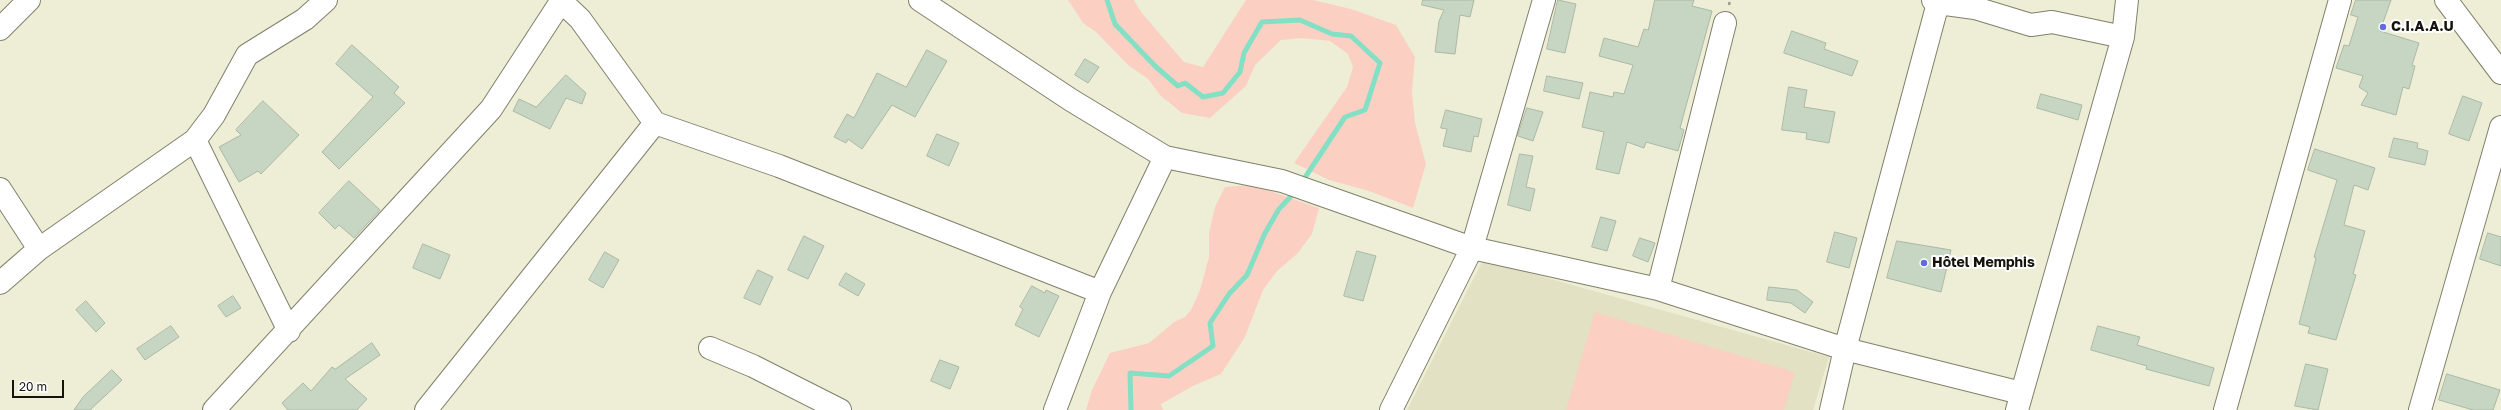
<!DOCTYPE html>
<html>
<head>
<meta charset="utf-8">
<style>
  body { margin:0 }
  #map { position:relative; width:2501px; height:410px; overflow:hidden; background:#eeeed7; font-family:"Golos Text",sans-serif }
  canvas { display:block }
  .scale { position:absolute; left:12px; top:380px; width:52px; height:18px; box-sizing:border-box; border:2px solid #14140c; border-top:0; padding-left:5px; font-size:12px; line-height:14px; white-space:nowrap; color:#14140c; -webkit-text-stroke:3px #fff; paint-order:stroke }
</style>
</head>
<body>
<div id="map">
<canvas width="2501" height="410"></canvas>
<div class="scale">20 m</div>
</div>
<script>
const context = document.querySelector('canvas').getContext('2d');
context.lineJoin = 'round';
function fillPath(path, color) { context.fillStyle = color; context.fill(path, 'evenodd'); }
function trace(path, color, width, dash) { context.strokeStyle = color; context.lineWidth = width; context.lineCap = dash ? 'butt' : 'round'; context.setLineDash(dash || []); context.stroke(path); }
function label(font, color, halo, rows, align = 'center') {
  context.font = font + ' "Golos Text",sans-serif'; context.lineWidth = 4; context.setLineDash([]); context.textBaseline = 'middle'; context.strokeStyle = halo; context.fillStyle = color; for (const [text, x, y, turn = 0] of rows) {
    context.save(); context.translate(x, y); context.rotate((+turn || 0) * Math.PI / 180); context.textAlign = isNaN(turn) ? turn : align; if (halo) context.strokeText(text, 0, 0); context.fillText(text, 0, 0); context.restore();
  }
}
fillPath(new Path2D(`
  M1483 260 1829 357 1813 410H1407Z`), '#e2e1c3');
fillPath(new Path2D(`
  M1068 0H1134L1141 12 1184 62 1203 67 1246 0H1313L1351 9 1396 25 1415 57 1412 91 1415 123 1426 164 1413 208 1369 191 1329 180 1294 163 1347 87 1353 67 1348 54 1330 41 1301 38 1281 40 1255 65 1246 86 1210 118 1182 113 1161 96 1148 79 1128 65 1096 32 1083 23Z
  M1253 185 1319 208 1312 234 1297 254 1277 271 1263 290 1245 337 1221 374 1193 386 1161 404 1163 410H1086L1092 390 1110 353 1149 343 1174 322 1185 317 1191 310 1200 290 1209 257V233L1215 207 1225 187Z
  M1595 312 1795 372 1784 410H1566Z`), '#fbd0c3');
trace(new Path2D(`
  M1107 0 1115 24 1155 66 1178 86 1185 83 1203 97 1223 93 1240 72 1244 53 1262 22 1300 20 1332 34 1351 36 1380 63 1365 110 1345 117 1302 182
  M1131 410 1130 373 1169 376 1213 346 1210 323 1229 294 1247 275 1265 233 1279 209 1295 192`), '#83e0c5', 5);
const building = new Path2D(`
  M1423 0H1474L1470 17 1460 15 1455 54 1435 52 1439 21 1444 10 1422 5Z
  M1558 0 1576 4 1565 53 1547 49Z
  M1655 0H1694L1692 6 1712 11 1680 128 1684 130 1678 151 1646 142 1644 148 1627 142 1619 174 1596 169 1604 132 1582 127 1590 92 1613 97 1614 92 1624 94 1633 65 1599 56 1604 38 1638 47 1644 29 1648 30Z
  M2356 0H2391L2380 31 2419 43 2412 65 2415 66 2409 89 2403 87 2396 115 2361 105 2368 93 2359 87 2363 76 2336 68 2344 45 2349 46 2358 17 2351 15Z
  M1792 31 1826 43 1824 49 1858 61 1852 76 1784 53Z
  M352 45 399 87 394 93 405 103 339 169 322 152 373 97 336 64Z
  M927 50 947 61 915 117 892 105 862 149 848 139 846 143 834 137 847 114 854 118 877 73 906 87Z
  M1085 59 1099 67 1088 83 1075 75Z
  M566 75 586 93 582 104 566 98 550 129 513 111 519 99 536 107Z
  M1547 76 1583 83 1579 99 1544 91Z
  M1789 87 1807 90 1804 107 1835 112 1829 143 1806 139 1807 133 1782 130Z
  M2041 94 2082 105 2078 120 2037 108Z
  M2463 96 2482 103 2469 141 2449 134Z
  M263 101 299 135 261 174 258 171 239 182 219 147 241 135 236 130Z
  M1527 108 1543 112 1533 141 1518 136Z
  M1446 110 1482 119 1478 137 1474 136 1471 152 1443 146 1447 129 1441 128Z
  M937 134 959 143 949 166 927 156Z
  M2394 138 2418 143 2417 148 2428 151 2425 165 2389 157Z
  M2315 149 2375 168 2368 190 2354 185 2344 225 2365 231 2353 274 2356 275 2336 340 2308 333 2310 327 2299 324 2316 258 2314 257 2337 180 2308 170Z
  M1520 154 1533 156 1526 187 1535 189 1530 211 1508 205Z
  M349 181 380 210 354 238 339 225 335 229 319 213Z
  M1601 217 1616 221 1607 251 1592 247Z
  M1835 232 1857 238 1849 268 1827 262Z
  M2488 233 2501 237V266L2480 259Z
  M804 236 824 246 808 279 788 270Z
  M1640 238 1655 243 1648 262 1633 256Z
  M1897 241 1951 250 1941 292 1887 278Z
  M423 244 450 255 440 279 413 268Z
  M1357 251 1376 256 1363 301 1344 296Z
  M605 252 619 260 603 288 589 280Z
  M758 270 773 277 760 305 744 298Z
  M846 273 865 284 858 296 839 285Z
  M1032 286 1045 293 1046 290 1059 296 1039 337 1015 325 1023 309 1020 307Z
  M1769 287 1797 290 1813 302 1805 313 1791 303 1767 300Z
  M233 296 241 308 226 317 218 306Z
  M86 301 105 323 96 332 76 310Z
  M171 326 179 337 145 360 137 349Z
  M2098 326 2140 337 2137 345 2214 368 2209 386 2146 369 2147 366 2091 350Z
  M372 343 380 355 345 379 367 399 357 410H288L282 403 303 383 311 391 332 367 335 369Z
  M940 360 959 367 950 389 931 381Z
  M2306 364 2328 369 2318 410 2295 406Z
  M112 370 122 380 90 410H74L83 397Z
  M2447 374 2500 390 2493 410H2473L2439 400Z`);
fillPath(building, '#c7d5c3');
trace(building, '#aab8a6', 1);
const minor = new Path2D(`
  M920 0 1071 100 1165 157 1282 181 1472 248 1658 289 1845 349 2021 393
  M1933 0 1938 3 1975 8 2031 25 2052 22 2123 37
  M2446 0 2501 73
  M562 2 580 19 655 123 779 166 1100 292
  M0 29 29 0
  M195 140 289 331
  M0 189 39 249 0 283
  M39 249 195 140 214 115 247 55 305 19 326 0
  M1658 289 1725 23
  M710 348 753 366 840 410
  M214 410 491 109 562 0
  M426 410 655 123
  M1055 410 1100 292 1165 157
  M1391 410 1472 248 1544 0
  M1831 410 1845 349 1938 3
  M2017 410 2123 37 2127 0
  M2225 410 2340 0
  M2420 410 2501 127`);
trace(minor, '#81806b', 24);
trace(new Path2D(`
  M1729 5 1730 0`), '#9c9c8a', 2.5, [3, 2]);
trace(minor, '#fff', 22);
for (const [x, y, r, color] of [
  [2383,27,4,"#636be3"],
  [1924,263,4,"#636be3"]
]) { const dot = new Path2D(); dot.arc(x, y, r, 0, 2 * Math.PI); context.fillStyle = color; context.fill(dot); trace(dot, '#fff', 1.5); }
label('bold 14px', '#14140c', '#fff', [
  ["C.I.A.A.U",2391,27],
  ["Hôtel Memphis",1932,263]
], 'left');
</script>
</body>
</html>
